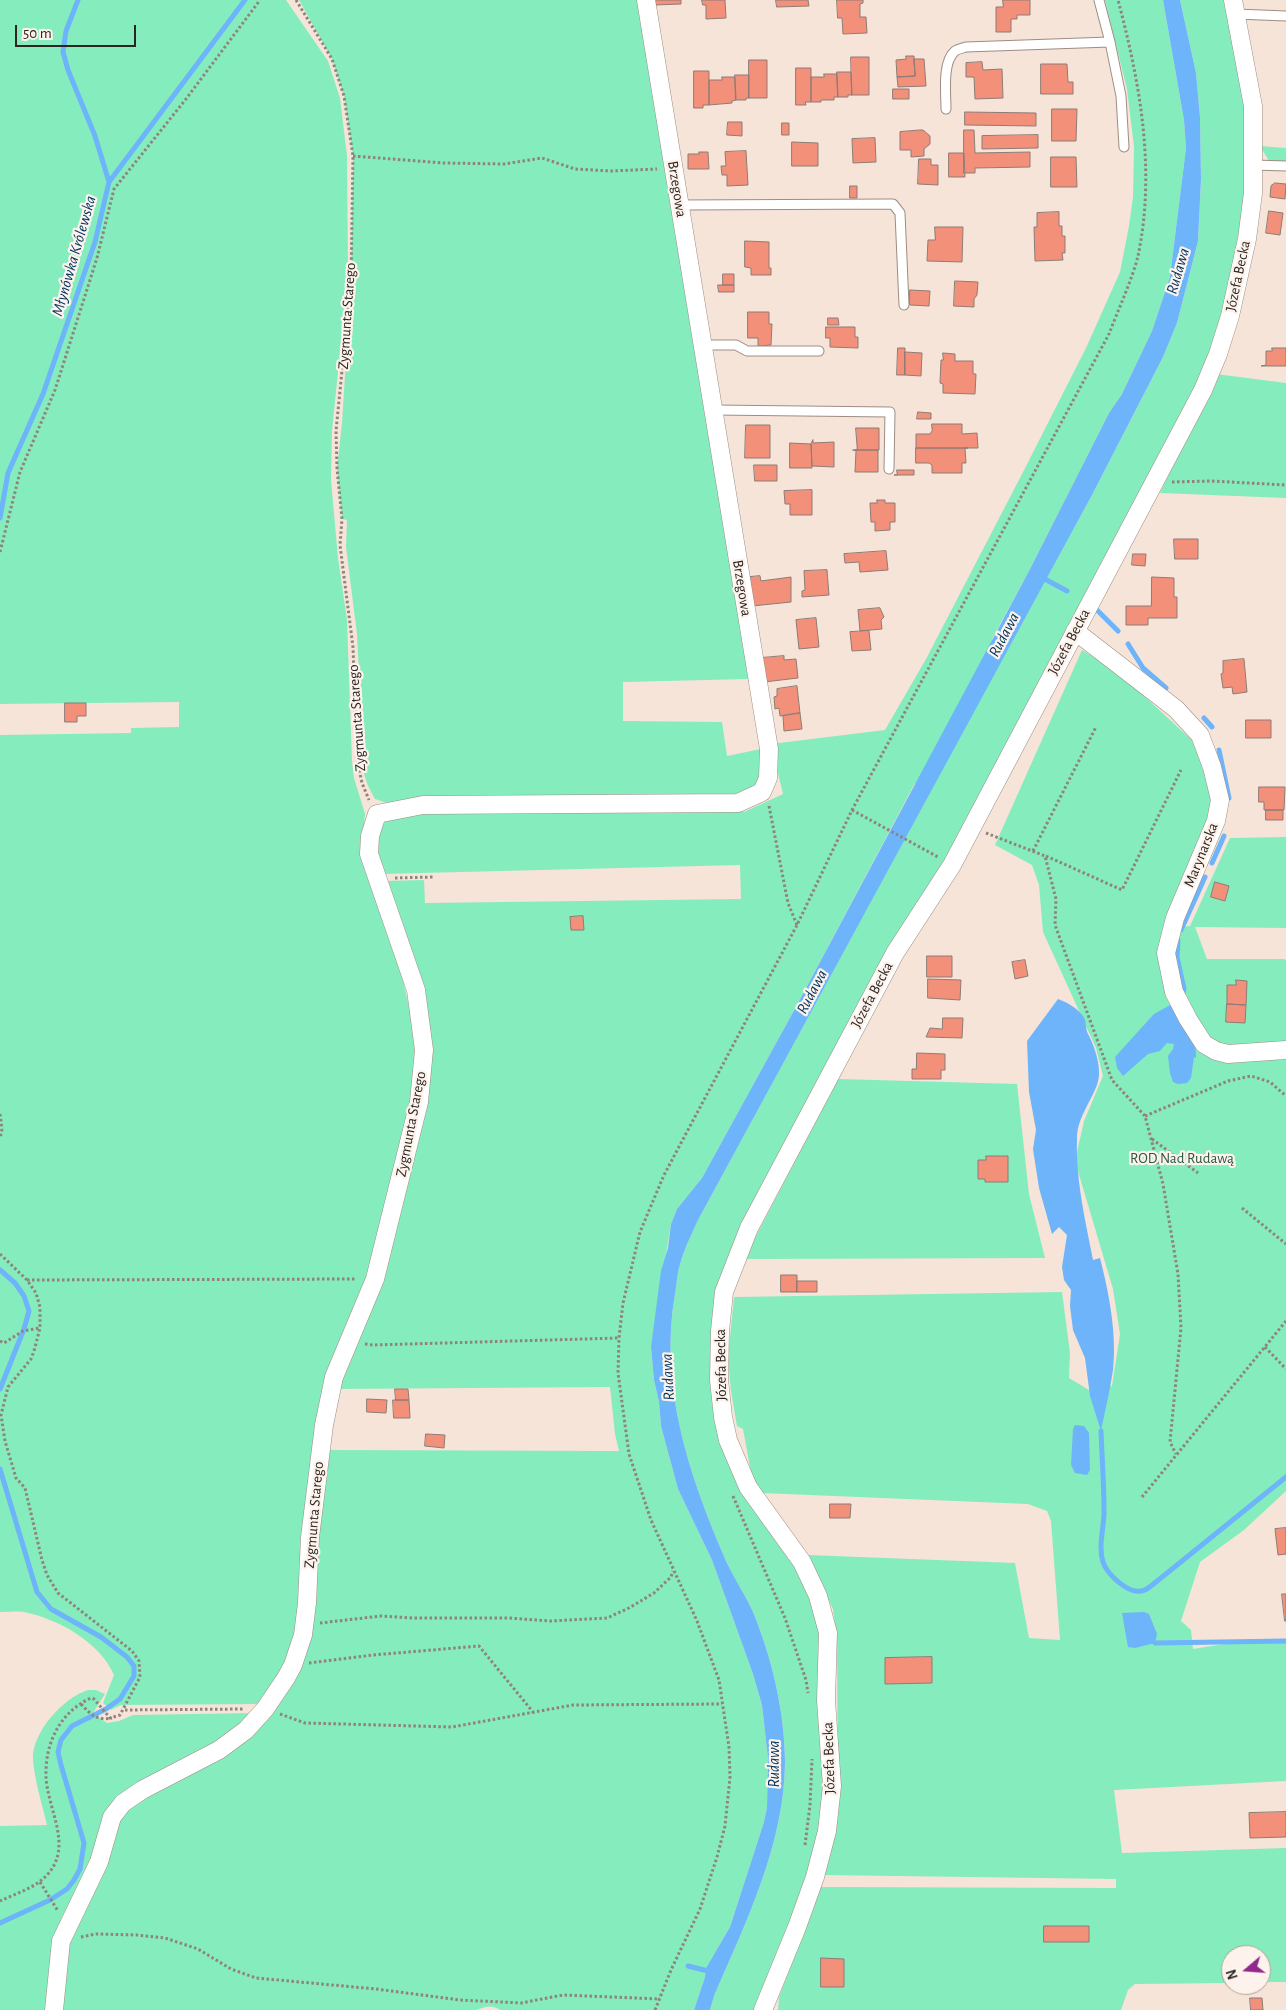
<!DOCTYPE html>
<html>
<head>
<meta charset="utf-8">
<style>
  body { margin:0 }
  #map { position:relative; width:1286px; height:2010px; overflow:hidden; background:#f6e4d8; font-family:"Alegreya Sans",sans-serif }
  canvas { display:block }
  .north { position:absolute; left:1221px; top:1945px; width:50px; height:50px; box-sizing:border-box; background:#fef3ec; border:1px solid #aaa19b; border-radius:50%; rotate:252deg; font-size:14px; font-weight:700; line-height:20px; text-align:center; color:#2b2521 }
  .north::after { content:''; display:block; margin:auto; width:18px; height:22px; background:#92288c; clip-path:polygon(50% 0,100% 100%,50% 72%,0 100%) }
  .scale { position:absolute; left:15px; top:25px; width:121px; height:22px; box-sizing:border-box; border:2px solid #2b2521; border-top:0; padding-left:6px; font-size:15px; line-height:18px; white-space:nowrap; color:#2b2521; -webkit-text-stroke:4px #fef3ec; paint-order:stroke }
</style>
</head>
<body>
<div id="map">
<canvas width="1286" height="2010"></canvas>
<div class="north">N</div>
<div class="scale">50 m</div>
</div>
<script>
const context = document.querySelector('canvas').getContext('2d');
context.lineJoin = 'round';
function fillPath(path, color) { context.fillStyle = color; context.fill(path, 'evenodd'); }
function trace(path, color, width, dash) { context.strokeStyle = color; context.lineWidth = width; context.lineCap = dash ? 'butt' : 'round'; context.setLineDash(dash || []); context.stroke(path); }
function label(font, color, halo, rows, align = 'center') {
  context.font = font + ' "Alegreya Sans",sans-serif'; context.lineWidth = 4.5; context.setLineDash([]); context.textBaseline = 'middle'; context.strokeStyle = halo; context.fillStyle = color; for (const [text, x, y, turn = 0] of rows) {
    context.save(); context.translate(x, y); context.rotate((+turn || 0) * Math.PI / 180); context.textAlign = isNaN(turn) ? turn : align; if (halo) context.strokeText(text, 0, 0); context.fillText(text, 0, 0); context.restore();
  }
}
fillPath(new Path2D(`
  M0 0H286L328 61 340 98 347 156 348 273 332 431 331 480 338 558 347 620 352 761 354 778 365 814 362 848 397 954 414 1029 416 1073 403 1144 378 1246 322 1396 302 1604 291 1658 262 1704 121 1705 111 1710 103 1703 114 1675C100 1642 58 1619 24 1612 16 1611 8 1612 0 1612V735L131 733V728L179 727V702L0 704Z
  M299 0H646L726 520 748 679 623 682V721L722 722 727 756 761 749C761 771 766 780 747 794L423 799 387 803 375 799 368 786 364 774 357 634 346 547 347 520 342 519 337 468 342 423 351 280 353 156 344 96 332 59Z
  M1105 0H1163L1184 120 1186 148 1170 277 1152 331 1122 394 1109 413 1029 571 992 639 1004 656 1092 495 1163 357 1177 323 1198 241 1201 179 1200 117 1196 73 1180 0H1229L1249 116 1243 235 1210 361 1152 482 739 1240 717 1405 776 1531 819 1609 826 1740 820 1844 758 2010H710L714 1996C746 1922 784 1845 785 1763 785 1713 772 1658 753 1612 744 1592 731 1574 723 1554 688 1472 659 1384 675 1294 677 1283 677 1272 681 1261 685 1247 692 1234 698 1220L928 796 915 783 797 1005 702 1178 677 1209 671 1224 651 1347 654 1380 659 1402 661 1426 678 1489 712 1560 753 1674 762 1705 768 1758 767 1807 764 1822 730 1927 706 1968 705 1977 694 2010H500C492 2005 486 2006 477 2010H60L67 1936 117 1823 127 1808 215 1760 291 1681 327 1450 619 1451 615 1434 610 1387 335 1389 347 1359 426 1042 384 881 424 880 425 903 741 899 740 865 382 874C377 858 369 832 384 820 387 818 392 816 395 814L736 806 744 812 783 794 771 744 885 730 926 659 1021 476 1086 348 1120 272 1129 226 1133 197 1134 147 1127 89Z
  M1260 146 1286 148V162L1269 161Z
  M1216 374 1286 383V498L1160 493Z
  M1082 650 1118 672 1196 744 1213 808 1161 955 1202 1052 1286 1057V1491L1244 1530 1200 1562 1181 1621 1191 1630 1193 1649 1256 1639H1286V1781L1114 1790 1122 1853 1286 1848V1982H1261V1955H1231V1983L1135 1984 1128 1990 1121 2010H778L779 1997 821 1887 1116 1888V1879L824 1875 838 1805 837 1638 833 1609 808 1555 1015 1563 1029 1638 1060 1640 1051 1521 1047 1511 1028 1504 761 1493 751 1472 743 1429 737 1426 731 1391 728 1358 734 1297 1062 1292 1070 1353 1069 1378 1089 1390 1112 1386 1120 1334 1113 1289 1075 1161 1084 1121 1103 1076 1096 1048 1043 932 1039 885 1032 865 995 845Z
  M1286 837V928L1195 927 1207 959H1284L1286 960V1045L1227 1048 1212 1043 1181 990 1175 954 1179 927 1190 926 1230 838Z
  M838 1079 1017 1084 1029 1194 1045 1258 744 1259Z
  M88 1690H96L105 1694 93 1713 107 1723 119 1721 133 1715 256 1713 242 1727 119 1802 46 2010H0V1826L47 1825C42 1804 35 1782 33 1760 31 1733 64 1697 88 1690Z`), '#85ecbd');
fillPath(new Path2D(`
  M1163 0H1180L1196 73 1200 117 1201 179 1198 241 1177 323 1163 357 1092 495 698 1220C692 1234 685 1247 681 1261 677 1272 677 1283 675 1294 659 1384 688 1472 723 1554 731 1574 744 1592 753 1612 772 1658 785 1713 785 1763 784 1845 746 1922 714 1996L710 2010H694L705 1977 706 1968 730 1927 764 1822 767 1807 768 1758 762 1705 753 1674 712 1560 678 1489 661 1426 659 1402 654 1380 651 1347 661 1271 668 1248 671 1224 677 1209 702 1178 797 1005 1029 571 1109 413 1122 394 1152 331 1170 277 1186 148 1184 120Z
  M1058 999C1068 1003 1076 1007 1083 1016 1087 1022 1085 1028 1088 1034 1095 1047 1103 1070 1097 1085 1091 1101 1078 1118 1077 1135 1075 1177 1085 1219 1093 1260L1100 1258C1109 1293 1117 1334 1113 1370 1110 1390 1105 1411 1101 1431L1090 1396 1085 1358 1073 1330 1070 1306 1071 1290 1064 1280 1062 1267 1067 1235 1059 1227 1052 1234 1039 1188 1033 1149 1036 1130 1029 1092 1027 1041Z
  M1172 1004C1181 1019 1198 1039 1196 1058L1194 1057 1191 1078 1187 1083 1178 1084 1173 1082 1170 1073 1168 1056 1173 1049 1174 1044 1167 1043 1160 1051 1148 1054 1123 1076 1117 1068 1115 1057 1154 1014Z
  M1075 1425 1084 1426 1089 1433 1090 1470 1087 1475 1075 1473 1071 1465 1073 1429Z
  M1144 1612 1149 1614 1157 1634 1155 1643 1135 1648 1128 1647 1122 1613Z`), '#6db4fa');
trace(new Path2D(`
  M109 182 245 0
  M0 518 8 473 43 394 68 321 95 242 109 182 95 136 68 70 63 52 66 31 78 0
  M1041 577 1067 591
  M1093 606 1118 631
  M1128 644 1143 668 1166 688
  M1204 718 1212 727
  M1219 750 1229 798
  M1212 863 1224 836
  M1181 930 1205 877
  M1178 940 1177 957 1184 989 1183 994
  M0 1270 15 1283 24 1296 29 1311 24 1329 0 1389
  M1101 1431C1102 1458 1104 1485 1104 1512 1104 1528 1098 1547 1103 1562 1107 1574 1128 1594 1141 1591 1145 1591 1148 1588 1151 1586L1286 1477
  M0 1469 37 1592 51 1609 101 1637 127 1657 134 1666V1676L120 1699 106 1709 72 1726 61 1740 58 1752 61 1765 84 1843 80 1869 74 1880 67 1889 50 1900 0 1923
  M1155 1643 1286 1641
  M688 1966 712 1972`), '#6db4fa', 5);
const building = new Path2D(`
  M654 0H681V4L655 5Z
  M702 0H725L726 18 706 19V5H703Z
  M776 0H808L809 6 777 7Z
  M837 0H863V3L860 4V17H866L867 33 843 34 842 18H838Z
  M1003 0H1030V15H1017V19H1011V32H996V7H1003Z
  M906 56H914L915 76 897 77 896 60 906 59Z
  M851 57H869V95H852Z
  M914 59H924L926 86 898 87 897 77 915 76Z
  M749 60H767V98H749Z
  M982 62 983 70 1002 69 1003 98 975 99 974 77H966V63Z
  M1041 64H1067L1068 82H1073V94H1041Z
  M796 68H811V102H805L806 105H796Z
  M694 71H709V105H703V108H694Z
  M837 72H851L852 95H848V97H838Z
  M824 74H837L838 97H834V100H821V102H811V77H824Z
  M735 75H749V98H746V100H736Z
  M722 77H735L736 100 732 101V103L709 105V80H722Z
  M893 89H909V99H893Z
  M1052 109H1077L1076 141H1052Z
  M965 112 1036 113V126L965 125Z
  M728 122H742V136L727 135Z
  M782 123H789V135H782Z
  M920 130H923L930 136V144L924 149V156L911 157V150H900V132Z
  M964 130H974L975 153 1030 152V167L975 168V173H964Z
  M1038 135V148L982 149V136Z
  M875 138 876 162 853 163 852 139Z
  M792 142 818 143V166H792Z
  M746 151 748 185 727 186V175H722L721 166H726L725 152Z
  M699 152H708L709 169H688V154H699Z
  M949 153H964L965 177H949Z
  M1051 157H1076L1077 187H1051Z
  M919 159H931V165H938V185L918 184Z
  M1275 183 1286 184 1285 199 1270 197 1271 186Z
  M850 186H857V198H850Z
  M1269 211 1283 213 1280 235 1266 233Z
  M1059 212V226H1062V236H1065V253H1062L1063 260 1035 261 1034 227H1037V213Z
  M935 227H963L962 262 927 261 928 240H935Z
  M745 241 769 242V268H771V275H751V268L745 267Z
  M723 274H734V285H723Z
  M955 281 978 282 977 295 974 299V307L954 306Z
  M718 285H734V292H719Z
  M910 290 930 291 929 306 910 305Z
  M748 312H769V324H772L771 345 758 346V338H748Z
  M828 318H838L839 325H828Z
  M826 327H855V337H858V348L830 347V338H826Z
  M898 348H905V375H897Z
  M1272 348H1286V366H1261L1266 365V351H1272Z
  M905 352 922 353 921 376 905 375Z
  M943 353 955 354V361H973V374H976L975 394 943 393V384L940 383 941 360H943Z
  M918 412 931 413V419H917Z
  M932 424H962V434L977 433 978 448H916V434H930L932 431Z
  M746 425H770V458H745Z
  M856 428H879V450H855L857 449Z
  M813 440V443L834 442V467L812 466 811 444Z
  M790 443 811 444 812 468H790Z
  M916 448H968H965L966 463H962V473H932V465L929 463H916Z
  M853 450H878V472H855L856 451Z
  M754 465H777V481H755Z
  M897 470H914V475H894H897Z
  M812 490V515H790V504H785L784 491Z
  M877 500H885V503H895V522H890V530L875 531V522H871L870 503H877Z
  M1174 539H1198V559H1175Z
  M886 551 888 570 860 572 859 562 845 563 844 554Z
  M1133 554H1146L1145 566 1132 565Z
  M827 570 829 595 802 597V591L805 590 804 571Z
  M760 576 761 581 791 577V602L752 606 750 577Z
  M1152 577 1174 578V597H1177V618H1148V625H1126V606H1151Z
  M880 608 884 617 881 620 882 629 860 631 858 610Z
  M816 618 819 647 799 649 796 620Z
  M869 631 871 650 852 651 850 632Z
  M784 656V660L796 659 798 678 764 682 761 658Z
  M1244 659 1247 692 1233 694 1232 687 1223 688 1221 674 1223 673V661Z
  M797 686 800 713 780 716 779 708 775 709 774 697 777 696V689Z
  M65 703H86V716H77V722H65Z
  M800 713 802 729 784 731 783 716Z
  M1246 720H1271V738H1246Z
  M1259 787H1285L1284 810H1264V802H1259Z
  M1266 810H1283V820H1266Z
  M1215 882 1229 886 1225 901 1211 897Z
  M583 916 584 930H571L570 917Z
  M927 956H952V977H927Z
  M1025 960 1028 976 1015 979 1012 962Z
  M928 979 961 980 960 1000 928 998Z
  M1236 980 1247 981 1246 1005 1227 1004V985H1236Z
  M1227 1004 1246 1005 1245 1023 1226 1022Z
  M943 1018H963L962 1038 926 1037 930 1028 942 1029Z
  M917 1053 945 1054V1070H941V1079H912V1069H916Z
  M986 1156H1008V1182H985V1179H978V1160H986Z
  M781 1275H797V1292H781Z
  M797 1281H817V1292H797Z
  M395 1389H408L409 1400H396Z
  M367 1399 387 1400 386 1413 367 1412Z
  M393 1400H409L410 1418H394Z
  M426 1434 445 1435 444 1448 425 1446Z
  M830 1504H851L850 1518H830Z
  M1286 1528V1554L1278 1555 1275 1529Z
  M1282 1594H1286V1621H1285Z
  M932 1657V1683L885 1684V1658Z
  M1286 1812V1837L1250 1838 1249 1813Z
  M1044 1926H1089V1942H1044Z
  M821 1958 844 1959V1987H821Z
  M1250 1998H1262L1263 2010H1251Z`);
fillPath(building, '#f3907a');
trace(building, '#8e7b76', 1);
const service = new Path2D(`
  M1099 0 1110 42 1121 96 1124 147
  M1236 14 1286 16
  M946 109C946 93 942 62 955 51 958 49 963 48 966 47L1110 42
  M1254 165 1286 166
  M680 205 893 204 900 213 904 305
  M703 345H736L747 351H819
  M714 410 890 412 889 469`);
const minor = new Path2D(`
  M1075 631 1176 709 1200 735 1212 767 1220 800 1216 821 1175 918 1166 953 1174 992 1188 1019 1204 1044 1216 1051 1228 1054 1286 1050
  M54 2010 61 1941 99 1862 112 1817 123 1803 142 1790 219 1750 246 1730 265 1709 286 1678 293 1665 303 1635 307 1603 310 1537 324 1425 334 1377 375 1279 419 1102 424 1050 416 990 369 854 370 836 377 814 423 805 738 803 762 792 768 778 769 749 646 0
  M763 2010 797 1927 815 1877 827 1831 832 1786 826 1700 828 1633 818 1596 802 1562 748 1487 728 1440 723 1417 719 1380 720 1331 724 1292 749 1228 895 953 952 865 1203 390 1218 354 1230 316 1247 239 1253 193V106L1233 0`);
trace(service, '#9d8d82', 11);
trace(minor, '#9d8d82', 19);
trace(new Path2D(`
  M296 0 332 59 344 96 353 156 351 280 336 431 337 468 342 519 340 545 353 647 357 759 362 783 369 800
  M353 156 444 163 504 164 542 158 575 169 611 171 657 169
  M1172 482 1211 481 1286 485
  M0 552 20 472 55 390 97 258 114 189 186 99 260 0
  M769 806 788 903 797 925
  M852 810 938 857
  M986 833 1045 856 1056 899 1055 925 1112 1080 1145 1116 1163 1184 1178 1274 1181 1328 1170 1442 1176 1454
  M1033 851 1096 727
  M1046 856 1122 890 1181 770
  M395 878 434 877
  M0 1114 2 1129 0 1138
  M1145 1116 1228 1081 1251 1076 1270 1082 1286 1096
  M1152 1139 1198 1173
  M1242 1208 1286 1244
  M0 1254 27 1280 36 1293 40 1307V1328L34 1351 31 1359 8 1387 1 1415 5 1441 16 1478 25 1488 42 1560 47 1575 58 1593 132 1651 139 1661 140 1677 120 1715 110 1718 94 1699 91 1698C60 1712 45 1743 46 1776 47 1809 74 1846 47 1875 35 1888 15 1894 0 1901
  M27 1280 357 1279
  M0 1341 4 1343 23 1331 40 1328
  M365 1344 373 1345 619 1338
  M1265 1347 1286 1369
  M733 1496 785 1618 806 1680 808 1693
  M1142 1497 1286 1321
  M320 1623 381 1616 413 1618H509L550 1621 607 1618 629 1608 654 1593 671 1577 673 1571
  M309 1663 373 1655 479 1646 533 1712
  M81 1704C90 1714 97 1721 112 1718
  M125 1710 244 1709
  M280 1714 305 1723 452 1727 573 1705 722 1704
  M805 1845 810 1805 812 1759
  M40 1882 58 1911
  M81 1937 96 1934 137 1935 165 1938 198 1949 231 1969 256 1978 376 1989 460 2000 521 2003 563 1995 660 1999
  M655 2010 671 1970 700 1909 717 1857 725 1826 730 1777 729 1747 719 1680 697 1621 651 1520 629 1454 618 1373 619 1338 623 1303 640 1232 664 1175 797 925 852 810 1109 334C1118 310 1132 280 1138 256 1156 170 1140 83 1118 0`), '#8f837b', 3, [2.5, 2.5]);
trace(service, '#fff', 9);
trace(minor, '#fff', 18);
label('15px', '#2b2521', '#fef3ec', [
  ["Brzegowa",677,189,81],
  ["Józefa Becka",1238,276,-78],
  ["Zygmunta Starego",347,316,-86],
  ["Brzegowa",742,588,81],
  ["Józefa Becka",1069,642,-62],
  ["Zygmunta Starego",357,718,-94],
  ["Marynarska",1201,855,-68],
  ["Józefa Becka",872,995,-62],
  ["Zygmunta Starego",411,1124,-79],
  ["Józefa Becka",721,1365,-91],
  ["Zygmunta Starego",314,1515,-85],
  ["Józefa Becka",829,1758,-92]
]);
label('15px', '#2a5844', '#fef3ec', [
  ["ROD Nad Rudawą",1182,1158]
]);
label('italic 16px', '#003561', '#fef3ec', [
  ["Młynówka Królewska",74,256,-74],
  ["Rudawa",1178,271,-74],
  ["Rudawa",1004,635,-62],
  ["Rudawa",812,992,-62],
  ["Rudawa",668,1377,-93],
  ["Rudawa",774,1764,-90]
]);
</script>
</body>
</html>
